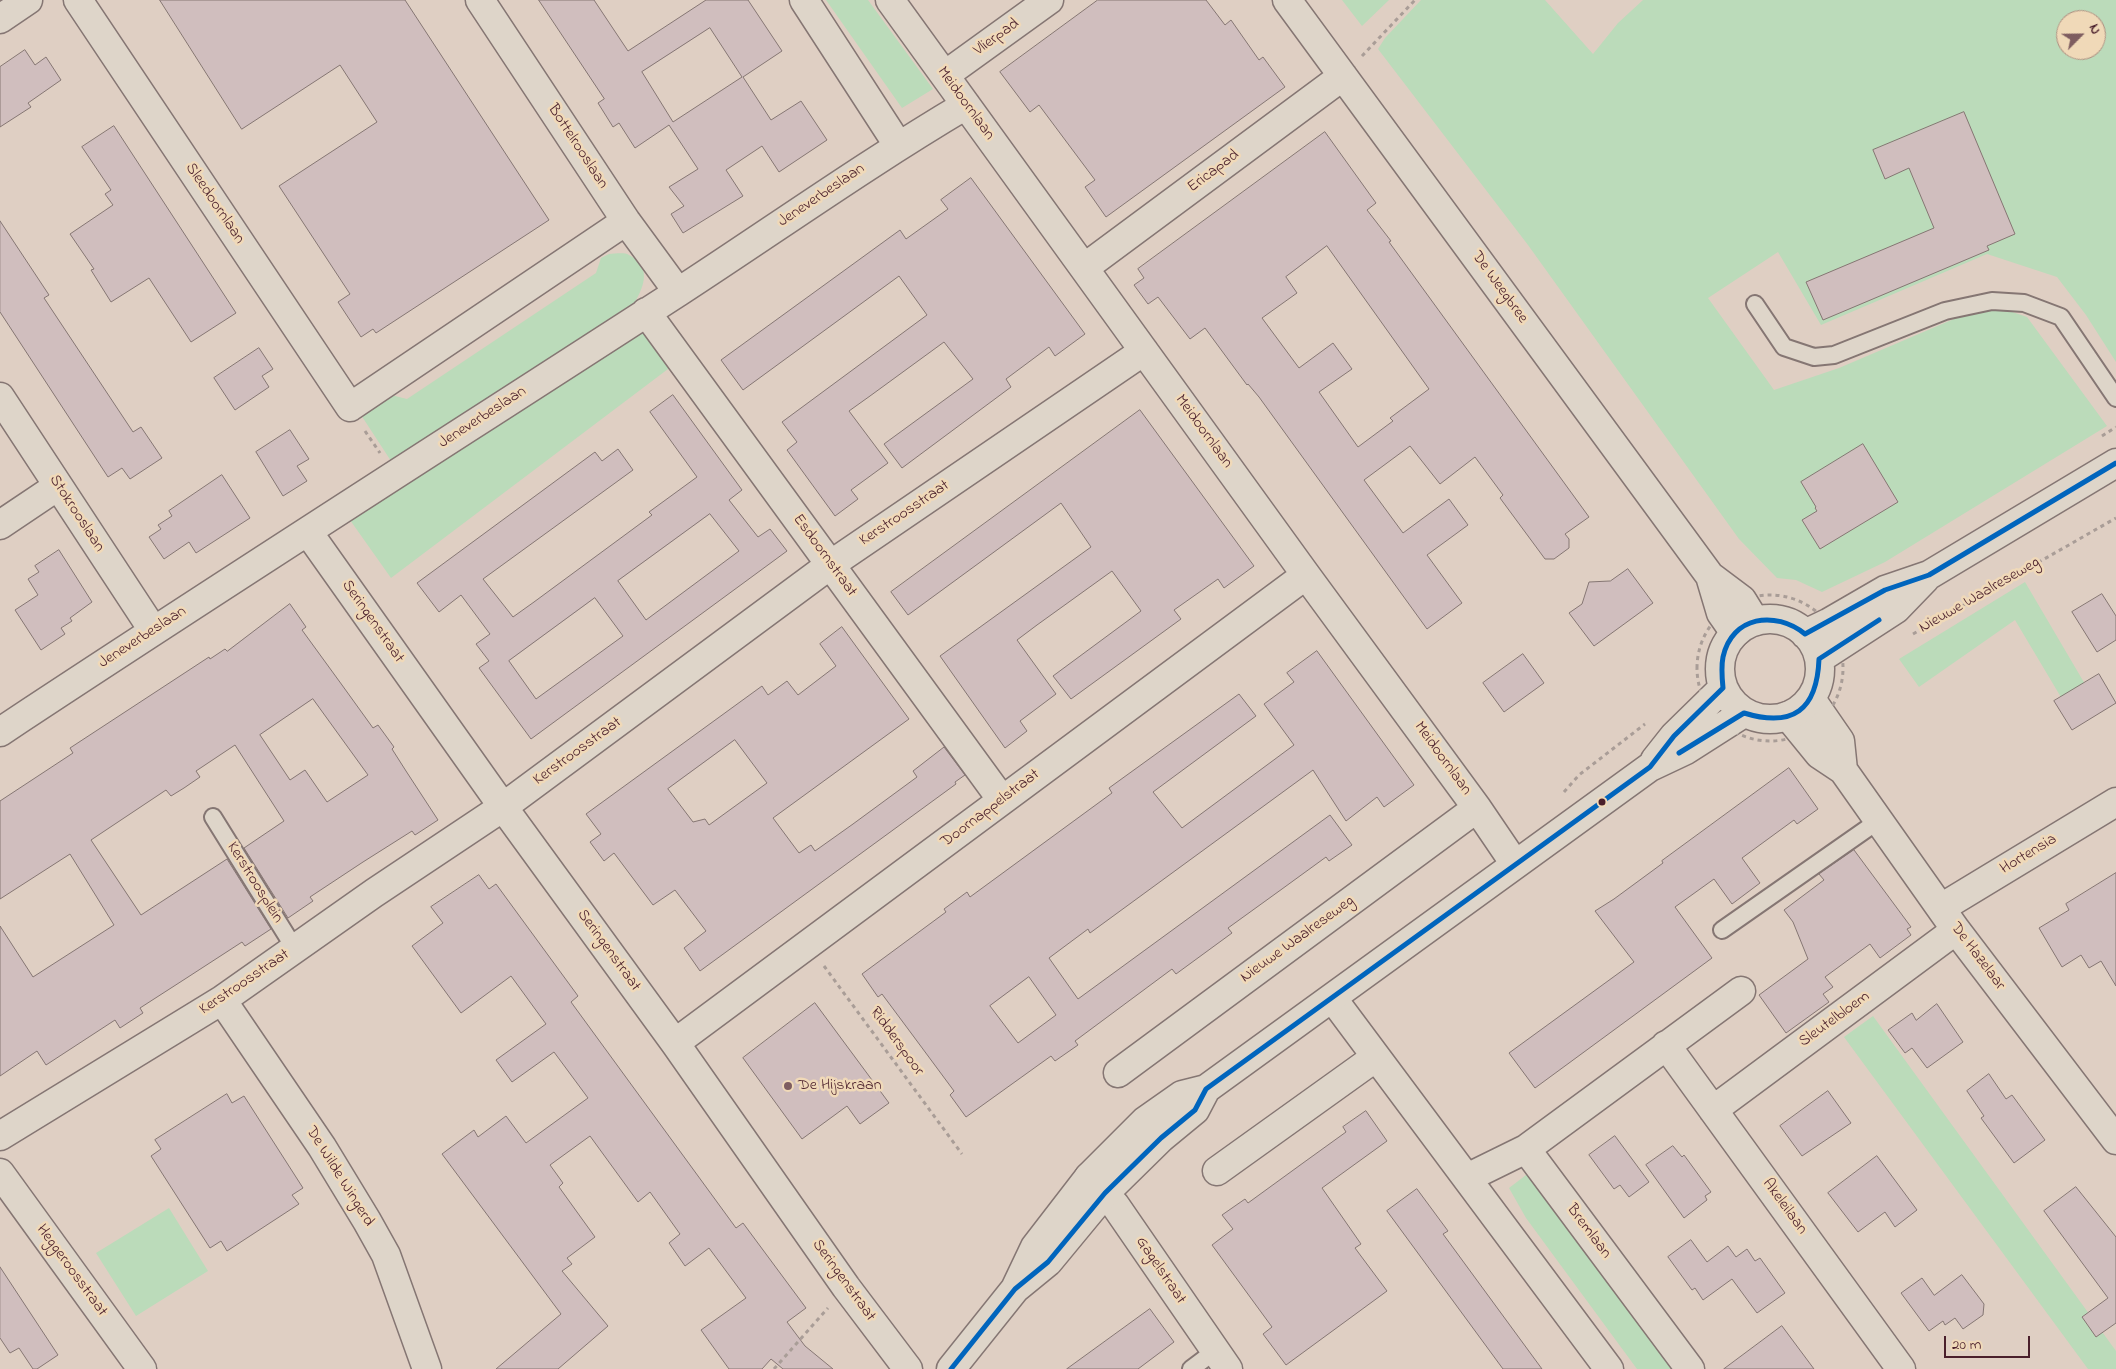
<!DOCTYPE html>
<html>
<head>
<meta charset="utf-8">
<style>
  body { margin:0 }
  #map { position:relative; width:2116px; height:1369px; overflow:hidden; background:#dfcfc3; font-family:"Indie Flower",sans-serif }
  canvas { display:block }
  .north { position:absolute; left:2056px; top:10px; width:50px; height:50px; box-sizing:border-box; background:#f0d9b8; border:1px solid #ae8f80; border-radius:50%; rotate:67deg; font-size:14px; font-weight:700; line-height:20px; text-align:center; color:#4a1f2b }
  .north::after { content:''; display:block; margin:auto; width:18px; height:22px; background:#7e5d60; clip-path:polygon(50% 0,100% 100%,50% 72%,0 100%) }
  .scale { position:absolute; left:1944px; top:1336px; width:86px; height:22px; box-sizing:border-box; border:2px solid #4a1f2b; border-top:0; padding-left:6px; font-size:15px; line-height:18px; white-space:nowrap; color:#4a1f2b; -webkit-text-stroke:4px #f0d9b8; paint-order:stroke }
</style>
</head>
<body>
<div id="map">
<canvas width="2116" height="1369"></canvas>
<div class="north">N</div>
<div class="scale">20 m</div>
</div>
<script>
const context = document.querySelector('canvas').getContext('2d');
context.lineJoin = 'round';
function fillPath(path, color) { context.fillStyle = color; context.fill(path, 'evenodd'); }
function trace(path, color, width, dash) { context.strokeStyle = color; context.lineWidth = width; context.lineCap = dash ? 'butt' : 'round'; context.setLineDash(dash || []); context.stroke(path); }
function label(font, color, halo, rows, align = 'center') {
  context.font = font + ' "Indie Flower",sans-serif'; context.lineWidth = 5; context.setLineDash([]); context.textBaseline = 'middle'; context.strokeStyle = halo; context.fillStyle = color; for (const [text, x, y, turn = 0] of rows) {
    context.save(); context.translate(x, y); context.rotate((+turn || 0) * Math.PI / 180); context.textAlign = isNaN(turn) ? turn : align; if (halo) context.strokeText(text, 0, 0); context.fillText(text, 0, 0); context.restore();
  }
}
fillPath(new Path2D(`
  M826 0H868L933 89 902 108Z
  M1342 0H1389L1362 26Z
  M1421 0H1545L1593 54 1618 23 1643 0H2116V362L2086 315 2057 277 1987 254 1821 325 1778 252 1708 298 1774 390 1839 368 1989 304 2027 317 2107 426 1885 562 1822 592 1796 580 1777 578 1739 539 1528 245 1378 49 1385 38ZM2066 20H2096V50H2066Z
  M609 254C615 254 624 252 629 255 651 266 645 285 635 302L391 461 361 415 391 395 407 399 596 273 601 258Z
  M645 328 672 366 391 578 350 520Z
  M2025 582 2092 696 2068 709 2015 620 1919 687 1899 659Z
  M1873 1016 2116 1351V1369H2088L1844 1037Z
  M1530 1172 1678 1369H1637L1526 1218 1509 1188Z
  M169 1208 208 1271 136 1316 96 1253Z`), '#bbdbba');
const building = new Path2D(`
  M160 0H405L549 220 376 333 373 329 361 337 338 302 350 294 279 186 377 122 340 65 242 129Z
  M539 0H594L628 51 706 0H748L782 51 743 77 771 120 801 101 827 140 779 172 762 146 726 170 743 196 683 233 671 214 684 206 669 187 698 169 669 125 635 148 619 123 613 127 598 103 604 99ZM710 28 742 77 673 122 642 72Z
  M1098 0H1206L1225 25 1231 20 1259 60 1263 57 1285 87 1106 217 1085 187 1095 180 1039 105 1030 112 1000 72Z
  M25 50 35 65 46 57 61 80 28 103 31 107 0 127V67Z
  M1964 112 2015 234 1987 246 1989 250 1823 320 1806 282 1934 228 1909 168 1885 179 1873 150Z
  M114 126 236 313 191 342 149 278 111 302 91 270 94 269 70 234 113 205 105 194 111 190 82 147Z
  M1325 132 1376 203 1367 210 1391 241 1389 242 1589 517 1565 534 1569 539V548L1554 559H1545L1500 498 1503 495 1475 457 1440 484 1410 446 1364 480 1403 533 1449 499 1468 525 1427 555 1462 603 1427 629 1259 397 1248 384 1247 385 1205 328 1190 339 1158 297 1148 304 1134 285 1144 278 1138 269ZM1327 246 1429 389 1390 418 1393 421 1358 447 1319 392 1352 369 1333 343 1299 368 1262 318 1297 293 1286 277Z
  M971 178 1085 334 1055 356 1049 347 1006 379 1011 387 902 468 884 444 973 379 944 342 870 396 849 411 888 463 851 490 858 499 835 516 787 450 797 442 782 422 927 315 899 276 743 390 721 360 900 230 906 239 948 209 941 200Z
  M0 221 49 295 44 298 133 432 141 427 162 458 130 479 122 468 108 477 0 312Z
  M259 348 273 369 262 376 269 387 235 410 214 378Z
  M673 395 742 490 729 500 758 537 770 529 787 551 531 739 479 668 489 661 476 644 490 634 461 595 439 612 417 583 595 452 602 461 618 449 633 470 483 579 513 617 534 602 652 515 649 512 697 477 650 412ZM710 514 739 551 646 620 618 581ZM595 598 623 636 536 699 509 661Z
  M1140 410 1254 566 1224 588 1218 579 1174 610 1181 619 1071 699 1053 676 1141 611 1112 571 1037 625 1017 640 1056 694 1020 721 1027 731 1005 748 940 656 1091 547 1061 503 908 615 891 592Z
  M290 430 309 459 297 466 307 481 283 496 256 452Z
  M1863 444 1898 502 1820 549 1802 520 1817 511 1815 508 1816 507 1801 482Z
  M222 475 250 518 196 553 189 542 164 559 149 537 161 529 158 525 172 516 169 511Z
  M59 550 92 602 70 618 72 621 61 628 65 634 41 650 15 610 38 595 28 579 39 572 35 566Z
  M1628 569 1653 603 1594 646 1569 613 1582 604 1589 582 1610 581Z
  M2102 594 2116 616V640L2097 652 2072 612Z
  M290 604 306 627 302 630 342 685 373 728 378 725 394 747 392 749 406 771 438 820 415 835 412 831 363 862 310 897 313 901 288 918 244 848 284 821 235 745 196 771 200 777 184 788 171 796 166 790 91 840 141 915 227 859 271 929 245 946 242 942 185 979 140 1008 143 1013 120 1028 115 1020 46 1065 37 1051 0 1076V926L33 977 114 925 70 854 0 899V801L73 753 70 748 209 657 210 659 225 649 227 651ZM313 699 368 775 327 802 305 770 290 780 260 735Z
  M842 627 909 719 773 818 799 853 811 845 815 851 853 824 917 777 913 771 944 747 965 775 955 782 956 784 700 971 684 948 706 931 675 890 653 905 614 853 604 861 590 842 601 834 586 814 762 686 768 695 787 681 798 695 836 666 820 644ZM735 740 767 783 709 825 705 819 693 822 668 789Z
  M1317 651 1414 785 1384 807 1377 797 1346 821 1313 770 1090 933 1088 929 1049 958 1078 999 1330 815 1352 845 1329 861 1326 857 1282 889 1228 928 1232 933 1176 974 1172 969 1075 1041 1078 1045 1055 1061 1051 1056 966 1117 950 1095 954 1091 914 1037 882 994 878 997 862 974 946 912 944 909 967 892 970 897 1112 793 1109 788 1239 694 1256 716 1153 792 1182 828 1294 745 1264 704 1294 682 1287 673ZM1029 977 1056 1015 1018 1043 990 1006Z
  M1523 654 1544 683 1504 712 1483 683Z
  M2099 674 2116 703 2072 730 2054 701Z
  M1789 768 1818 809 1797 824 1794 820 1742 858 1760 883 1732 904 1714 879 1675 907 1712 958 1535 1088 1509 1053 1634 962 1595 911 1614 899 1663 863 1662 861Z
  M1854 850 1911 927 1907 929 1911 935 1880 958 1870 944 1825 977 1833 987 1823 994 1829 1002 1786 1033 1759 995 1808 959 1793 922 1784 910 1824 880 1819 874Z
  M2116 873V986L2101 961 2089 968 2081 955 2062 967 2039 928 2069 910 2066 904Z
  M479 875 489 889 496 884 578 996 571 1002 736 1228 743 1223 806 1308 787 1322 805 1346 833 1369H783L771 1359 762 1369H729L701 1330 746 1298 709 1248 685 1266 669 1243 680 1234 650 1192 638 1202 590 1136 550 1165 563 1183 559 1187 595 1237 567 1258 572 1264 562 1271 608 1326 558 1369H496L561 1314 442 1154 474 1130 478 1137 506 1116 526 1143 588 1098 554 1052 512 1082 496 1060 546 1024 511 976 461 1013 412 946 443 923 431 907Z
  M815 1003 889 1103 860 1124 847 1106 802 1139 743 1058Z
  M1937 1004 1963 1042 1927 1068 1912 1048 1905 1053 1888 1030 1912 1013 1916 1020Z
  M1989 1074 2006 1099 2012 1095 2045 1140 2014 1163 1981 1118 1984 1116 1967 1091Z
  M1828 1091 1851 1123 1802 1156 1780 1126Z
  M227 1094 232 1103 244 1096 303 1188 292 1195 299 1204 227 1251 221 1241 210 1248 151 1156 161 1149 155 1140Z
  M1366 1111 1387 1141 1322 1188 1361 1244 1355 1248 1387 1291 1286 1365 1263 1334 1272 1327 1212 1245 1233 1229 1222 1215 1245 1199 1248 1203 1303 1163 1346 1132 1343 1127Z
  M1615 1136 1649 1182 1629 1197 1620 1185 1614 1189 1589 1155Z
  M1673 1146 1682 1157 1684 1155 1711 1192 1705 1196 1707 1200 1684 1218 1646 1165Z
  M1877 1156 1917 1210 1895 1227 1885 1212 1858 1232 1828 1193Z
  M2076 1187 2116 1237V1323L2096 1337 2082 1317 2108 1298 2044 1211Z
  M1417 1189 1448 1231 1443 1234 1542 1369H1503L1387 1211Z
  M1691 1240 1707 1262 1728 1246 1736 1257 1747 1249 1755 1261 1760 1258 1785 1293 1757 1313 1732 1279 1703 1300 1695 1288 1692 1290 1668 1257Z
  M0 1267 58 1355 37 1369H33L19 1348 10 1353 0 1338Z
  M1962 1275 1984 1304 1983 1315 1963 1329 1955 1318 1945 1325 1943 1321 1929 1331 1901 1293 1922 1278 1934 1295Z
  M1150 1309 1174 1342 1138 1369H1067Z
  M1782 1326 1814 1369H1724Z`);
fillPath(building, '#d0bebe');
trace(building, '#857673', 1);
const lane = new Path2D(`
  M1755 304 1784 347 1814 357 1834 355 1945 311 1992 301 2024 303 2061 317 2116 398
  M213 817 295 949
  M1722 930 1878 821
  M1191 1369 1215 1351`);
const street = new Path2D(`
  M78 0 350 407 626 221
  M480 0 626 221 678 292
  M804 0 898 145
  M890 0 1306 575 1477 808 1515 864
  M1287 0 1710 576 1742 600 1755 621
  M0 19 28 0
  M945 75 1049 0
  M1084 268 1343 76
  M646 312 1002 800
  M0 397 153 630
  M0 525 58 486
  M308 532 503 807 675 1043 846 1287 908 1369
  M1710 576 1721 613 1735 633
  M1811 699 1840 741 1843 770
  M1788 716 1819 754 1843 770 1956 930 2116 1140
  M0 732C225 583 453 438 680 291 775 229 868 163 966 105
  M1941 908 2116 802
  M1333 999 1609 1369
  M222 1000 322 1147 367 1221 386 1255 427 1369
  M675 1043 1306 575
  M1666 1045 1901 1369
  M1118 1073 1477 808
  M1713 1110 1956 930
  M0 1136 222 1000 374 893 503 807 830 565 1144 351
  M1526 1149 1741 991
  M1217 1171 1376 1057
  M0 1173 142 1369
  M1089 1177 1115 1205 1228 1369
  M1467 1178 1526 1149 1690 1369`);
const secondary = new Path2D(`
  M1720 669a50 50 0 1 1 100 0a50 50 0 1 1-100 0Z
  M1805 634 1828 623 1885 590 1929 575 2116 463
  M1819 659 1896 609 1925 579
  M1655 760 1674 736 1723 688
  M1015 1289 1035 1247 1089 1177 1145 1121 1182 1095 1206 1089 1650 767 1686 750 1744 713
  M951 1369 1015 1289 1048 1262 1105 1193 1161 1138 1195 1110 1206 1089`);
trace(lane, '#857673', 20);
trace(street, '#857673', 31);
trace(secondary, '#857673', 31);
trace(new Path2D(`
  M1362 56 1415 0
  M365 431 380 453
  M2102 436 2116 427
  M1697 668a73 73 0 1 1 146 0a73 73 0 1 1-146 0Z
  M1913 634 2116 518
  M1564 792 1579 775 1645 724
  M824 966 962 1154
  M774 1369 828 1308`), '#a99d97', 3, [4, 4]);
trace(lane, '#ded5c9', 16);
trace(street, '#ded5c9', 28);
trace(secondary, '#ded5c9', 28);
trace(new Path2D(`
  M1679 753 1744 713C1793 728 1817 710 1819 659L1879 620
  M951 1369 1015 1289 1048 1262 1105 1193 1161 1138 1195 1110 1206 1089 1650 767 1674 736 1723 688C1722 678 1721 667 1723 657 1732 616 1775 610 1805 634L1885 590 1929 575 2116 463`), '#0065bd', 5);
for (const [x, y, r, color] of [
  [1602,802,4.5,"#4a1f2b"],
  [788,1086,5,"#7e5d60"]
]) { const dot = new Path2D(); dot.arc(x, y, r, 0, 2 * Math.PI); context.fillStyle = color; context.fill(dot); trace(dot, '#f0d9b8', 2); }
label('16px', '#4a1f2b', '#f0d9b8', [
  ["Vlierpad",997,38,-36],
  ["Meidoornlaan",965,104,54],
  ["Bottelrooslaan",577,147,57],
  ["Ericapad",1214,172,-37],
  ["Jeneverbeslaan",822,196,-34],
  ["Sleedoornlaan",214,204,56],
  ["De Weegbree",1499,288,54],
  ["Jeneverbeslaan",483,418,-33],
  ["Meidoornlaan",1203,432,54],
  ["Stokrooslaan",76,514,57],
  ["Kerstroosstraat",905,514,-34],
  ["Esdoornstraat",824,556,54],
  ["Nieuwe Waalreseweg",1980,596,-30],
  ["Seringenstraat",372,622,55],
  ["Jeneverbeslaan",143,638,-33],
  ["Kerstroosstraat",578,752,-36],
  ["Meidoornlaan",1442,759,54],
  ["Doornappelstraat",991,809,-37],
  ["Hortensia",2029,855,-31],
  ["Kerstroosplein",254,883,58],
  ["Nieuwe Waalreseweg",1298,940,-36],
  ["Seringenstraat",608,951,54],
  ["De Hazelaar",1977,957,53],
  ["Kerstroosstraat",245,983,-34],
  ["Sleutelbloem",1835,1020,-36],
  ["Ridderspoor",896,1042,54],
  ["De Wilde Wingerd",339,1177,58],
  ["Akeleilaan",1784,1207,54],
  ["Bremlaan",1588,1232,53],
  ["Heggeroosstraat",71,1271,54],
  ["Gagelstraat",1160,1271,56],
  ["Seringenstraat",843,1281,54]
]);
label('16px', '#4a1f2b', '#f0d9b8', [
  ["De Hijskraan",798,1086]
], 'left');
</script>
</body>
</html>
